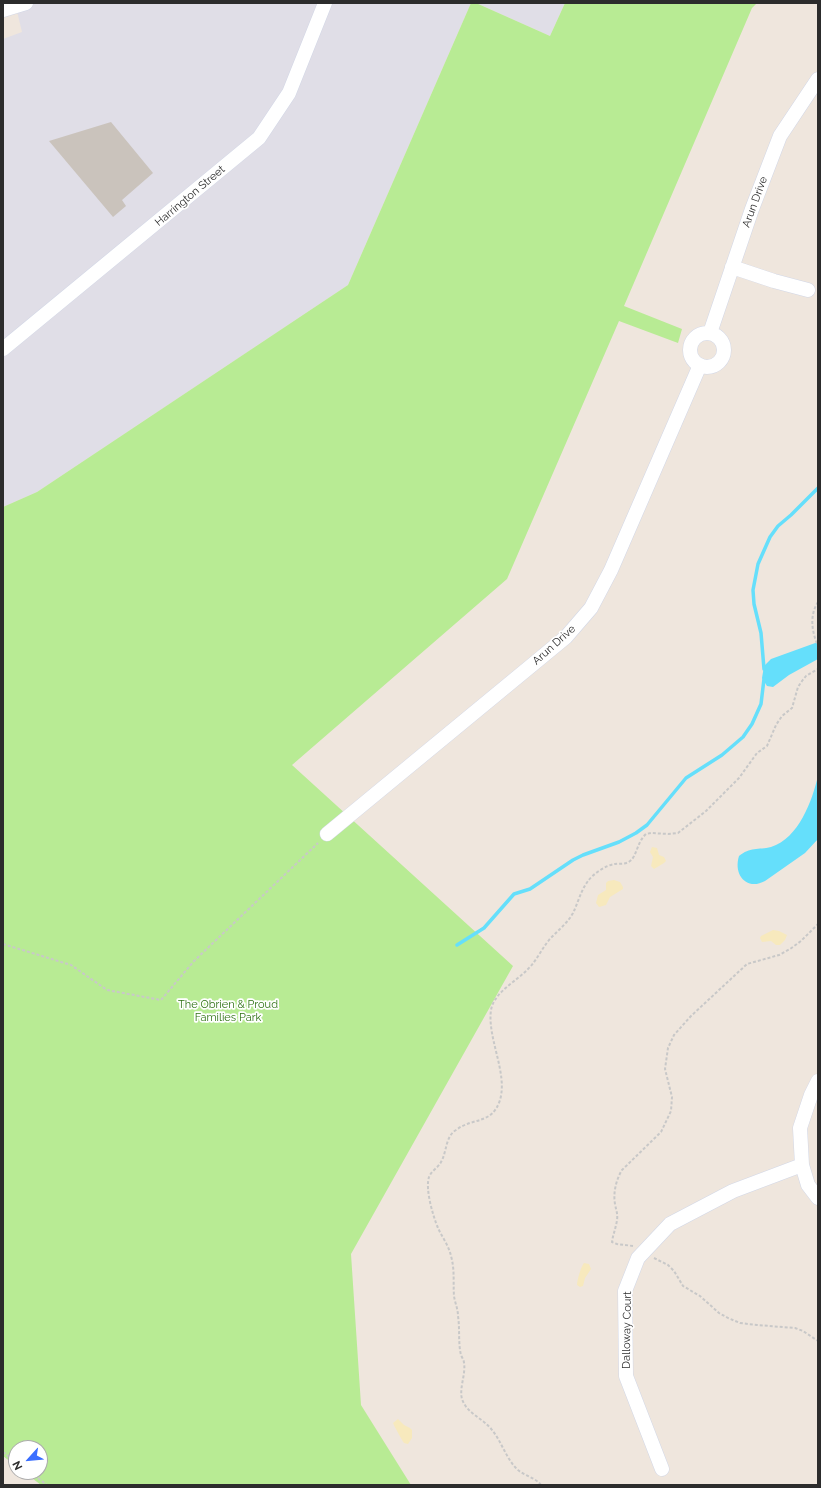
<!DOCTYPE html>
<html>
<head>
<meta charset="utf-8">
<style>
  body { margin:0 }
  #map { position:relative; width:821px; height:1488px; overflow:hidden; background:#efe6dd; font-family:Raleway,sans-serif }
  canvas { display:block }
  .frame { position:absolute; inset:0; border:4px solid #2c2c2c; pointer-events:none }
  .north { position:absolute; left:8px; top:1440px; width:40px; height:40px; box-sizing:border-box; background:#fff; border:1px solid #ababab; border-radius:50%; rotate:243deg; font-size:11px; font-weight:700; line-height:16px; text-align:center; color:#2c2c2c }
  .north::after { content:''; display:block; margin:auto; width:14px; height:18px; background:#3a6eff; clip-path:polygon(50% 0,100% 100%,50% 72%,0 100%) }
</style>
</head>
<body>
<div id="map">
<canvas width="821" height="1488"></canvas>
<div class="frame"></div>
<div class="north">N</div>
</div>
<script>
const context = document.querySelector('canvas').getContext('2d');
context.lineJoin = 'round';
function fillPath(path, color) { context.fillStyle = color; context.fill(path, 'evenodd'); }
function trace(path, color, width, dash) { context.strokeStyle = color; context.lineWidth = width; context.lineCap = dash ? 'butt' : 'round'; context.setLineDash(dash || []); context.stroke(path); }
function label(font, color, halo, rows, align = 'center') {
  context.font = font + ' Raleway,sans-serif'; context.lineWidth = 3.5; context.setLineDash([]); context.textBaseline = 'middle'; context.strokeStyle = halo; context.fillStyle = color; for (const [text, x, y, turn = 0] of rows) {
    context.save(); context.translate(x, y); context.rotate((+turn || 0) * Math.PI / 180); context.textAlign = isNaN(turn) ? turn : align; if (halo) context.strokeText(text, 0, 0); context.fillText(text, 0, 0); context.restore();
  }
}
fillPath(new Path2D(`
  M15 3H471L348 285 37 492 3 507V39L22 32Z
  M476 3H565L550 36Z`), '#e0dee7');
fillPath(new Path2D(`
  M471 3H476L550 36 565 3H757L752 8 624 306 682 329 678 343 619 321 507 579 292 765 513 966 351 1254 361 1405 411 1485H41L24 1472H40V1448H16V1466L3 1456V507L37 492 348 285Z`), '#b8eb94');
fillPath(new Path2D(`
  M652 847 657 848 659 855 664 857 666 861 664 863 654 869 651 866 653 857 650 852Z
  M614 880 620 882 623 887V889L610 897 606 905 599 907 596 903 598 895 606 890V883L608 881Z
  M773 930 779 931 787 935 785 940 780 945H776L771 941 762 942 760 938 761 936Z
  M584 1263 589 1264 591 1269 585 1278 583 1286 580 1287 577 1285C577 1281 581 1266 584 1263Z
  M398 1419 404 1425 410 1428 412 1430V1438L408 1444 404 1443C402 1440 394 1426 393 1423Z`), '#f7e9bd');
fillPath(new Path2D(`
  M818 642V659L789 675 773 687 767 686 762 678 764 666 771 659Z
  M818 776V839L805 853 765 881C747 891 733 875 739 856 750 847 758 850 771 847 799 838 812 801 818 776Z`), '#65dffb');
trace(new Path2D(`
  M764 669 761 633 754 604 753 590 758 564 770 537 778 526 791 515 818 488
  M457 945 484 928 514 894 530 889 573 860 583 855 619 842 636 833 647 825 686 778 722 755 743 737 752 724 761 704 764 679`), '#65dffb', 3.5);
fillPath(new Path2D(`
  M111 122 153 173 122 200 126 206 113 217 49 141Z`), '#cac3bc');
const street = new Path2D(`
  M3 10 26 3
  M732 267 774 281 808 290
  M710 333 752 209 780 136 818 79
  M690 350a17 17 0 1 1 34 0a17 17 0 1 1-34 0Z
  M3 349 259 138 289 93 325 3
  M327 834 566 637 591 608 611 570 700 365
  M818 1081 811 1095 800 1128 802 1165 808 1185 818 1198
  M662 1469 626 1376 625 1291 638 1258 670 1224 733 1191 802 1165`);
trace(street, '#d2d7e6', 15);
trace(new Path2D(`
  M818 602C809 616 812 632 818 646
  M3 944 71 965 107 990 161 1000 194 961 318 843
  M633 1246 617 1244 612 1242C613 1234 616 1228 617 1220 618 1214 616 1210 615 1204 613 1193 616 1180 622 1170L661 1132 671 1111 672 1097 665 1069 668 1048 674 1035 691 1016 747 964 779 955 790 949 801 941 818 924
  M654 1258 668 1265 674 1271 683 1286 700 1296 719 1313 728 1318 740 1323 757 1325 795 1328 803 1331 818 1341
  M3 1452 16 1462
  M30 1472 47 1485
  M541 1485C536 1478 525 1476 518 1470 506 1459 502 1442 492 1430 483 1418 467 1414 462 1399 459 1388 466 1374 464 1363 464 1360 462 1358 461 1355 458 1343 460 1329 458 1316 458 1309 455 1303 454 1296 453 1283 455 1270 451 1256 449 1246 442 1237 438 1228 433 1216 425 1189 429 1177 431 1171 438 1168 441 1162 447 1152 445 1137 456 1130 473 1117 492 1125 500 1100 508 1073 487 1038 491 1010 494 992 517 981 528 969 537 960 541 950 549 940 557 931 567 924 573 913 578 903 581 890 588 881 593 874 606 865 615 864 620 863 625 865 630 861 637 856 637 842 646 834L651 833 668 834 678 833 706 811 739 778 757 753 767 746 776 725 782 716 792 708 798 687 802 681 806 676 818 669`), '#c8c8c8', 2, [3, 2]);
trace(street, '#fff', 14);
label('11px', '#2c2c2c', '#fff', [
  ["Harrington Street",190,196,-40],
  ["Arun Drive",755,202,-70],
  ["Arun Drive",554,645,-42],
  ["Dalloway Court",627,1330,-89]
]);
label('11px', '#2e7213', '#fff', [
  ["The Obrien & Proud",228,1005],
  ["Families Park",228,1018]
]);
</script>
</body>
</html>
